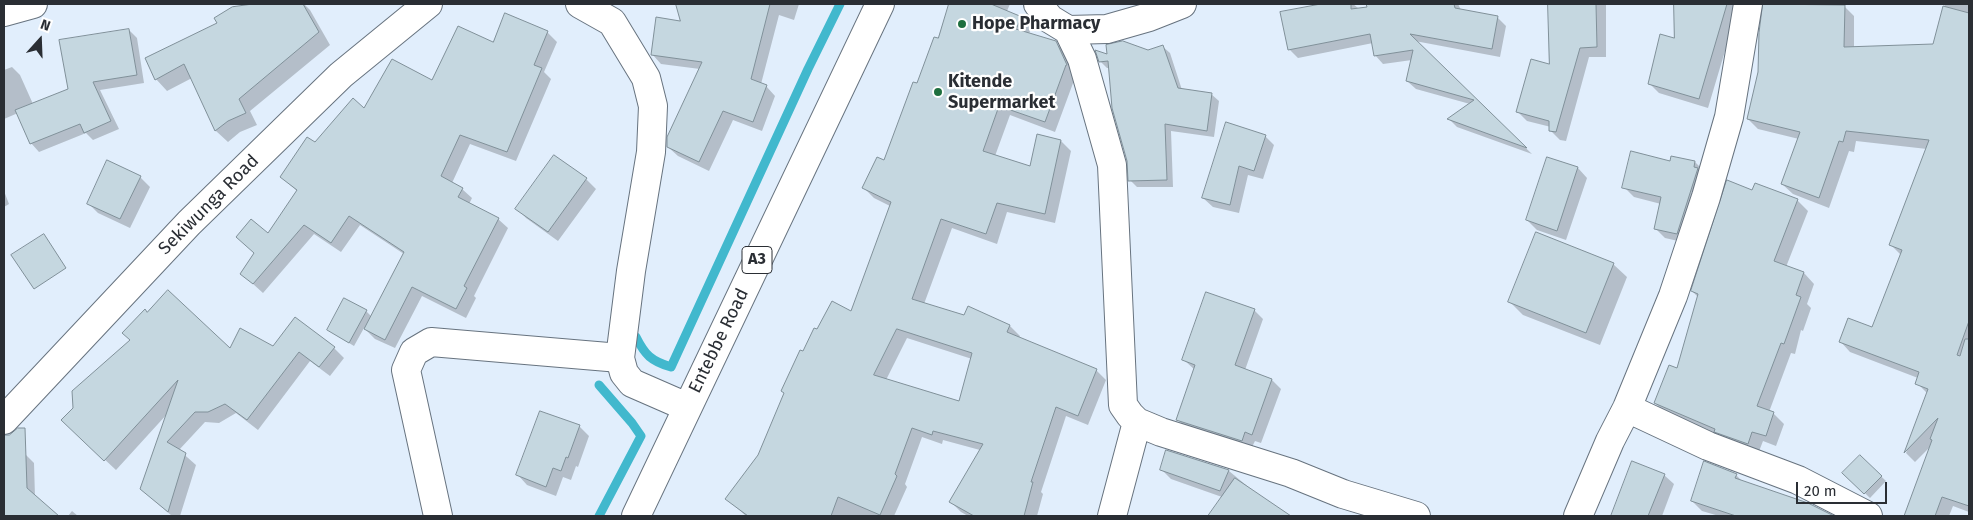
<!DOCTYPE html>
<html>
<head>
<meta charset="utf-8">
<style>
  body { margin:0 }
  #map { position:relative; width:1973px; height:520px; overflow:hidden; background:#e1eefc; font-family:"Fira Sans",sans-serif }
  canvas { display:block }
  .frame { position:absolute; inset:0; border:5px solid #2a2e34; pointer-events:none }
  .north { position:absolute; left:15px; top:15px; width:50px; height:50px; -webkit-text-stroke:4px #fff; paint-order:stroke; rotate:20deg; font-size:14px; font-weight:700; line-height:20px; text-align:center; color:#2a2e34 }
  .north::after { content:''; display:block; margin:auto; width:18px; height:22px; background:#2a2e34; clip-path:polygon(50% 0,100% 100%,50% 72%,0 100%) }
  .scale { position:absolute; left:1796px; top:482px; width:91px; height:22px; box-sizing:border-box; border:2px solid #2a2e34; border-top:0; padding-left:6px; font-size:15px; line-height:18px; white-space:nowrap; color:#2a2e34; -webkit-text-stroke:4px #fff; paint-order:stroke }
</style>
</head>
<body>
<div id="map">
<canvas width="1973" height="520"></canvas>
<div class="frame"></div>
<div class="north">N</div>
<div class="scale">20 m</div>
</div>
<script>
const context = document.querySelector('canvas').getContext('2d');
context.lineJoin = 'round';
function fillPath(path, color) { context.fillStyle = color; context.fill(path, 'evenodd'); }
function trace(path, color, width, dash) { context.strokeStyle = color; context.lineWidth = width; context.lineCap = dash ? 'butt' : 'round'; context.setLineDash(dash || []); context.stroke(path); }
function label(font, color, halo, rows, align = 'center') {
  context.font = font + ' "Fira Sans",sans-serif'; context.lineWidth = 4.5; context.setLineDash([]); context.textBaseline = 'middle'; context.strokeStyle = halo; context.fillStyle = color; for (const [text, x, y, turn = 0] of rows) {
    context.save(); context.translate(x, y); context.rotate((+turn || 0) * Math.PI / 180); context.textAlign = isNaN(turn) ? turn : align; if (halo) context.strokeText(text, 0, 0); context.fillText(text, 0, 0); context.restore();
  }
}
fillPath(new Path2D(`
  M260 4H304L310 10 330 45 250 111 257 125 240 132 228 142 216 131 192 78 167 91 156 79 219 24 233 8Z
  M678 4H799L794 20 779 15 761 84 766 86 775 96 762 131 733 120 709 171 678 156 668 147 700 69 661 64 652 54 682 22Z
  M965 4H1010L1007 11 1021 18 1031 28 1029 34 1055 42 1066 53 1076 75 1055 132 1010 115 995 156 1031 168 1038 136 1061 141 1071 151 1055 223 1007 212 997 244 952 228 924 304 965 317 1010 326 1020 336 1019 338 1096 370 1106 380 1088 425 1066 416 1041 492 1043 494 1037 516H968L961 512 951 502 980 450 943 440 942 444 922 437 905 484 907 487 894 516H746L727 499 759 455 804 353 818 331 852 313 890 206 874 198 864 188 884 162 938 40 964 11ZM907 338 972 359 960 403 886 380Z
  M1328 4H1353L1358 8H1368L1367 4H1376L1379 6 1396 4H1458L1461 10 1497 17 1506 26 1500 57 1415 41 1532 154 1457 127 1449 119 1470 104 1416 89 1407 81 1412 60 1383 64 1375 55 1373 43 1298 58 1289 49 1281 13Z
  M1549 4H1606V57H1589L1566 141 1560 140 1551 131V127L1527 121 1517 111 1550 66Z
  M1676 4H1739L1708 108 1659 93 1649 83 1676 39Z
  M1764 4H1837L1839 6H1844L1854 16V48L1934 46 1945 4H1969V512L1953 506 1949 516H1905L1932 445 1915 462 1906 453 1928 394 1917 383 1918 378 1850 352 1840 341 1873 329 1901 255 1890 244 1927 149 1856 141 1854 152 1849 151 1829 208 1793 194 1782 184 1799 139 1758 129 1748 119 1759 72Z
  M129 30 137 38 144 83 100 90 119 129 93 140 86 133 39 152 31 143 18 113 4 119V70L12 67 20 75 33 104 69 90Z
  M547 32 557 42 544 72 551 79 516 161 470 144 452 183 462 189 472 198 469 204 498 219 508 228 474 296 476 298 466 318 422 296 395 348 375 339 364 328 354 346 334 334 329 329 366 311 372 317 404 254 360 225 341 252 314 234 263 293 242 274 297 191 281 177 315 144 365 110 432 82 494 44Z
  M1162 46 1170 53 1182 90 1211 94 1219 101 1214 137 1171 131 1173 187H1137L1130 180 1128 161 1110 68H1107L1100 61 1108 55 1148 51Z
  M1265 136 1274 145 1263 179 1248 175 1239 213 1213 207 1203 198Z
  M1672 157 1695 162 1705 172 1687 243 1665 238 1655 228 1661 204 1634 197 1624 187 1670 163Z
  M1578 168 1587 178 1566 240 1537 230 1527 220Z
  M140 177 150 187 130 228 98 213 88 203Z
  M586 179 596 189 558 241 526 218 517 208Z
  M4 191 9 204 4 207Z
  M1753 191 1797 200 1808 211 1786 267 1804 273 1814 284 1807 304 1811 308 1803 331 1801 330 1795 354 1791 353 1769 412 1773 413 1784 424 1776 446 1763 441 1758 454 1726 442 1720 436 1666 414 1655 403 1678 369 1698 297 1692 291Z
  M1613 264 1627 277 1600 345 1523 315 1510 302Z
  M1254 310 1263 319 1245 370 1272 380 1281 389 1261 443 1255 441 1251 449 1187 429 1178 420 1195 370 1184 360Z
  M273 347 334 348 344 358 330 376 310 361 258 430 236 413 219 423 205 422 179 450 196 465 180 516H172L141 489 168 413 116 470 73 430 230 350Z
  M579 426 589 436 578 467 576 466 571 480 563 477 556 496 527 485 518 475Z
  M1167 452 1229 471 1281 514 1279 516H1209L1222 497 1171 479 1161 469Z
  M26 455 34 463 35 497 57 516H4V466L9 461Z
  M1860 456 1886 481 1870 498 1844 473Z
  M1633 463 1664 475 1674 484 1662 516H1613Z
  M1736 475 1744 483 1808 510 1806 516H1719L1702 511 1692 501Z
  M72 511 78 516H68Z`), '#0003');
trace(new Path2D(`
  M636 337C645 355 651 361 671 367L808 69 840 4
  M599 385 632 423 641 436 599 516`), '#41b8cd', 9);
const building = new Path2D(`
  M253 4H303L319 32 239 99 246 113 228 121 215 131 184 64 155 80 145 58 217 23 214 18 232 7Z
  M676 4H770L751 79 767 85 753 122 723 111 699 162 667 147V137L702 62 651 55 656 17 680 21Z
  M949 4H991L1022 17 1016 29 1056 41 1067 65H1066L1045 122 999 106 983 151 1030 166 1037 134 1061 140 1045 214 997 203 986 234 941 219 912 299 964 315 968 306 1010 325 1007 332 1097 369 1078 416 1056 407 1031 482H1033L1024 516H974L949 502 983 444 933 431 932 435 912 428 895 474 897 476 880 515 838 497 831 516H748L725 499 758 455 784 393 781 391 800 350 803 351 814 328 817 329 832 301 851 311 891 202 862 188 877 157 884 160 913 82 917 83 934 37 938 38ZM897 329 972 353 959 401 874 375Z
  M1321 4H1351V9L1367 7 1366 4H1454L1455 8 1498 16 1492 49 1410 34 1527 148 1447 119 1474 100 1406 81 1413 50 1374 56 1370 34 1288 50 1280 12Z
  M1548 4H1596L1597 47 1580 48 1556 132 1549 131V121L1516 112 1531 59 1549 64Z
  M1674 4H1727L1699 99 1648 84 1660 34 1674 38Z
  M1763 4 1845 5 1844 47 1933 44 1943 6 1969 13V321L1957 355 1960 356 1965 339H1969V506L1942 497 1935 516H1904L1932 440 1930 439 1938 418 1904 453 1928 389 1915 384 1919 372 1839 342 1848 318 1872 327 1902 250 1889 245 1929 140 1846 131 1843 142 1839 141 1819 198 1781 184 1800 132 1747 119 1758 72 1759 33Z
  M505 13 548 31 534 65 542 68 507 152 460 135 441 176 463 188 458 197 499 218 464 286 467 288 456 309 412 287 385 340 364 329 404 252 349 216 331 243 304 225 253 284 240 274 254 253 236 237 251 219 268 233 297 190 280 177 307 137 315 142 353 98 364 108 392 59 432 80 458 26 493 42Z
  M129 29 137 75 93 82 111 121 84 133 80 124 30 144 15 110 68 89 59 40Z
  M1123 41 1148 50 1163 45 1178 88 1212 93 1207 131 1165 124 1167 180 1128 181 1127 161 1112 108 1108 61 1099 62 1095 50 1107 54 1106 45Z
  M1226 122 1266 135 1254 171 1239 166 1230 205 1202 198Z
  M1631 151 1670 161 1671 156 1695 161 1694 167 1698 168 1677 234 1654 229 1661 197 1622 188Z
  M554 155 587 178 548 232 515 209Z
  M1547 157 1578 167 1557 231 1526 220Z
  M107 160 141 176 120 219 87 204Z
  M1727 180 1752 190 1755 183 1798 199 1774 261 1804 272 1796 295 1801 297 1784 344 1781 343 1757 406 1774 412 1766 436 1752 432 1748 444 1714 432 1715 429 1654 403 1669 365 1677 368 1698 294 1691 291Z
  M1536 232 1614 263 1586 333 1508 302Z
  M44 234 66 268 34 289 11 255Z
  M168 290 230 348 240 328 273 346 295 317 335 347 319 367 299 352 247 420 225 404 208 412H195L167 442 186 453 168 512 140 489 178 380 104 461 61 420 73 408 72 391 130 340 122 333 145 309 147 312Z
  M1206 292 1255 309 1235 365 1272 379 1252 435 1245 432 1242 441 1176 420 1195 365 1182 360Z
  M344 298 367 310 349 343 327 330Z
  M540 411 580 425 568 458 566 457 561 471 553 468 546 487 516 475Z
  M18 428H25L27 488 59 516H4V435H9Z
  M1166 450 1229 470 1220 491 1160 470Z
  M1860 455 1882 476 1864 494 1842 473Z
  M1632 461 1665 474 1648 516H1611Z
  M1704 461 1737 474 1735 478 1808 503 1834 516H1736L1691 501Z
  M1235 478 1291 516H1208Z`);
fillPath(building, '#c5d7e0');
trace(building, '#809099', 1);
const minor = new Path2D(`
  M1038 4 1050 19 1068 30 1107 29 1149 17 1182 4
  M4 12 33 4
  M1068 30 1082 59 1112 165 1123 405 1130 415 1137 422 1161 432 1291 473 1343 494 1416 516
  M1627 408 1708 446 1798 480 1868 516
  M438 516 406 370 414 352 431 342 620 358
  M1112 516 1137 422
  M1578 516 1610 441 1627 408 1673 296 1706 197 1729 117 1748 4`);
const major = new Path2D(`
  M580 4 612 22 646 78 653 106 651 152 631 271 620 358 624 373 632 383 687 407
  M4 420 189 223 341 75 428 4
  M636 516 880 4`);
trace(minor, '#67737f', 30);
trace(major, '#67737f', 30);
trace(minor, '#fff', 28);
trace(major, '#fff', 28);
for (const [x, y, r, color] of [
  [962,24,5,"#1e6f3f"],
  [938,92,5,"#1e6f3f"]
]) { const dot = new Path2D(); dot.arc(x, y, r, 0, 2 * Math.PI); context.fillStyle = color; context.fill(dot); trace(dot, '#fff', 2); }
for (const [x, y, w] of [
  [757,260,30]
]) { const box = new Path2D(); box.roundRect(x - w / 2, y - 13.5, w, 27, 4); context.fillStyle = '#fff'; context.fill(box); trace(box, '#2a2e34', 1); }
label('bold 16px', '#2a2e34', null, [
  ["A3",757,260]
]);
label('bold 18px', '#2a2e34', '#fff', [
  ["Hope Pharmacy",972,24],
  ["Kitende",948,82],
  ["Supermarket",948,103]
], 'left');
label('18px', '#2a2e34', '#fff', [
  ["Sekiwunga Road",209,205,-45],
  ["Entebbe Road",719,341,-64]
]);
</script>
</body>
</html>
